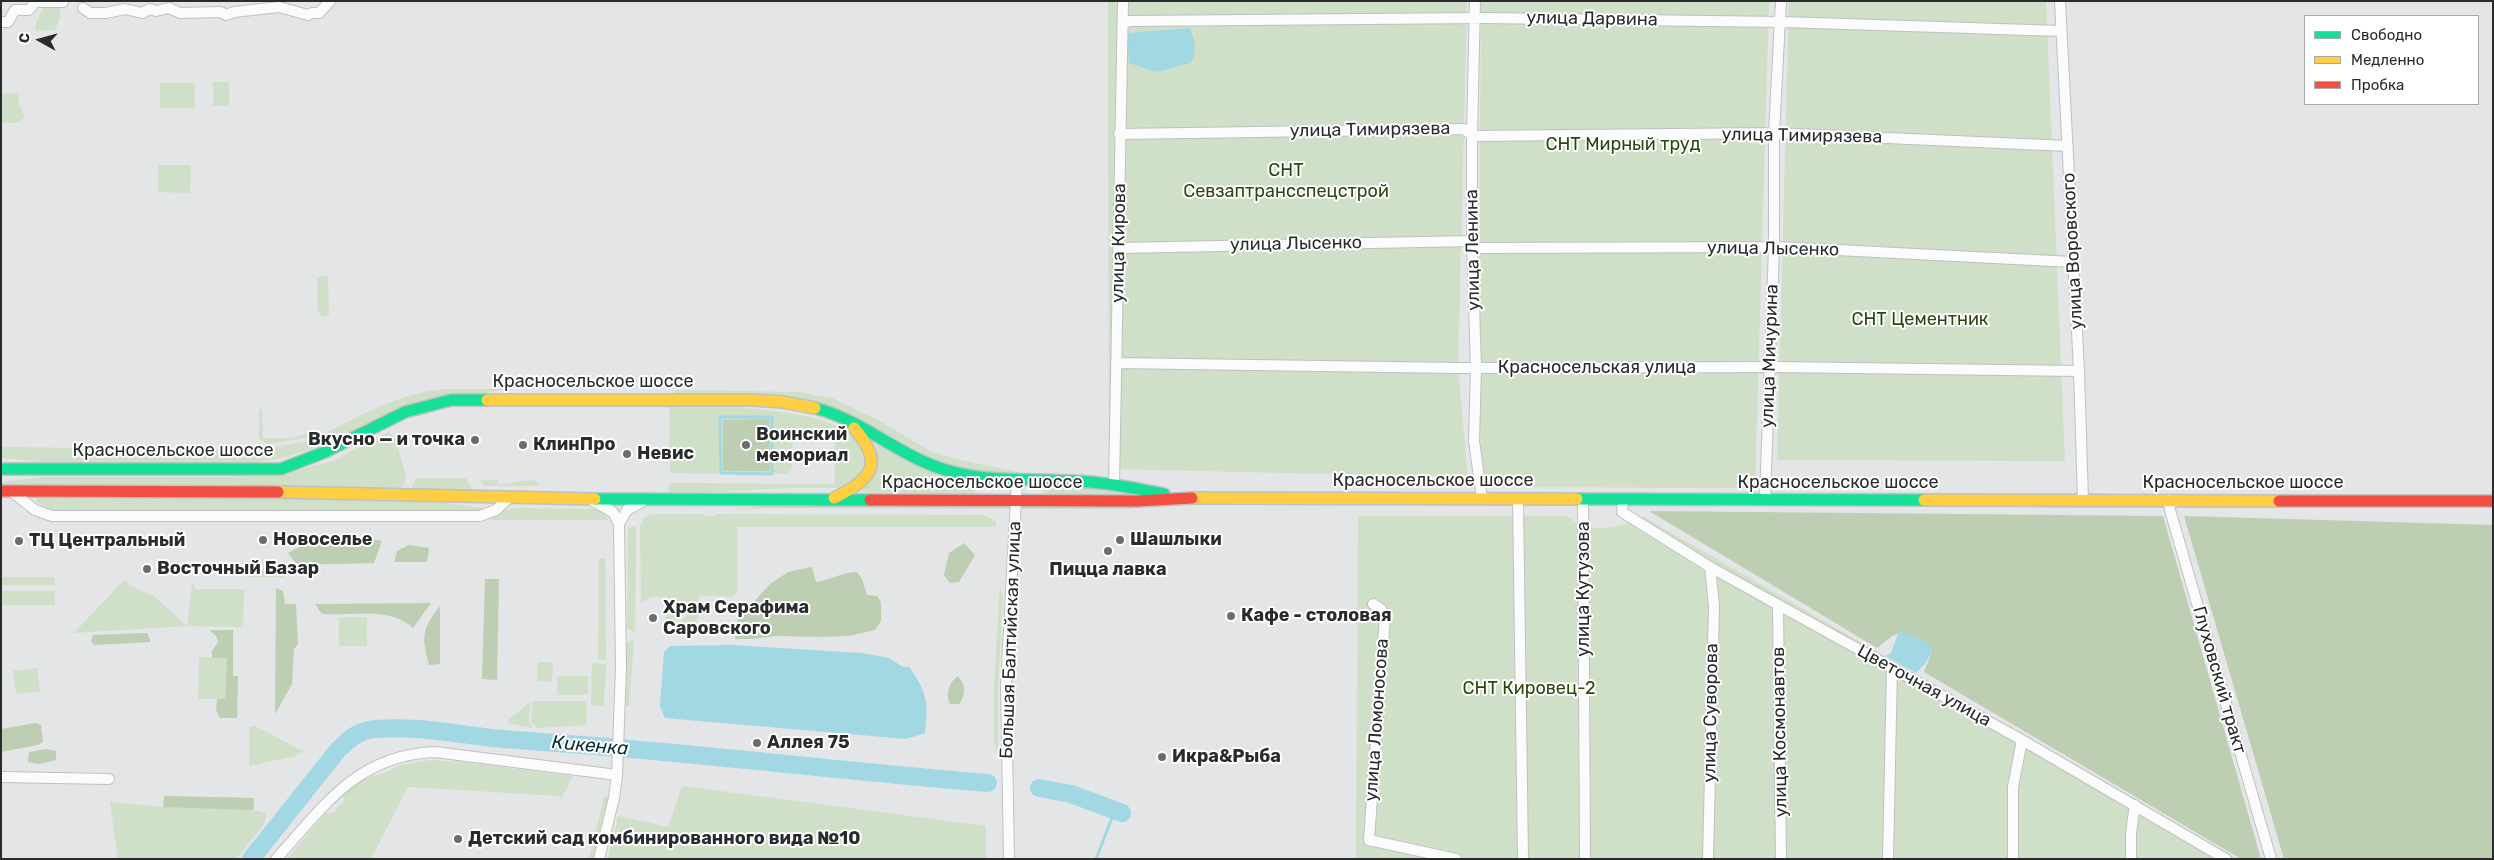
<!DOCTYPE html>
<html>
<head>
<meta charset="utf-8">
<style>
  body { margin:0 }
  #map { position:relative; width:2494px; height:860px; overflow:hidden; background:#e3e5e7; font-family:Rubik,sans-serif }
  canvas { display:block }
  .frame { position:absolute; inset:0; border:2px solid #2a2b2c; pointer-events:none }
  .legend { position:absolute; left:2304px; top:15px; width:175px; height:90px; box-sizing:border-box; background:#fff; border:1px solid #aaaaab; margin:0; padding:6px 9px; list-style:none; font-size:15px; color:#2a2b2c }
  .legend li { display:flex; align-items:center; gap:10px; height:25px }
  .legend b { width:25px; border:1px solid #aaaaab }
  .north { position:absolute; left:15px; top:15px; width:50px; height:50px; -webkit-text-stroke:4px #fff; paint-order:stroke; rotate:277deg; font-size:14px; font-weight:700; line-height:20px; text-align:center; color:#2a2b2c }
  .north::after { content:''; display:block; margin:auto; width:18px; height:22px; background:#2a2b2c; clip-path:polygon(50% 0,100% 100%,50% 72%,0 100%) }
</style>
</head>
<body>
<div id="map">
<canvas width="2494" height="860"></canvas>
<div class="frame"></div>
<ul class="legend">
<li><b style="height:6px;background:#16e098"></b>Свободно</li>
<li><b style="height:6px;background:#ffcf43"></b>Медленно</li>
<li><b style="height:6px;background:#f24e42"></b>Пробка</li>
</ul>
<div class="north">С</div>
</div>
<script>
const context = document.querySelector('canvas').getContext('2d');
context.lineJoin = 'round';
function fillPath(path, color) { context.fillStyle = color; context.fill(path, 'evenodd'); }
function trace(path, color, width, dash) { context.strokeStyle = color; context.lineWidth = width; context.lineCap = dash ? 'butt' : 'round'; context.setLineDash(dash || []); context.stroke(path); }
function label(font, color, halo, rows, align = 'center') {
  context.font = font + ' Rubik,sans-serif'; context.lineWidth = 4; context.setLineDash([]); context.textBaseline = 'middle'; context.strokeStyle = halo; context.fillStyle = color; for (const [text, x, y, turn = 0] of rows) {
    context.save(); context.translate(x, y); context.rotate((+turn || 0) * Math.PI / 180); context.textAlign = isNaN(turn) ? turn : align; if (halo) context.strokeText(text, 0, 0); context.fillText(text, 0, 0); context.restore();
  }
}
fillPath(new Path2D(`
  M1108 1H1467L1458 368 1468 477 1109 469Z
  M1481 1H1769L1755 488 1484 487 1478 440Z
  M1789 1H2046L2065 461 1777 460Z
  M56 5 60 6V19L55 30 36 31 35 26 43 8Z
  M213 82H229V106H213Z
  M160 83H195V108H160Z
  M19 93V103L25 118 15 123H1V94Z
  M158 165H191L190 193 158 192Z
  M328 275 329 315 322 317 317 310V279L321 276Z
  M444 389H507C453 397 387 421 335 440 309 450 286 459 258 462L52 463 1 458V447L255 450 307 442C352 421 393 394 444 389Z
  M677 390 799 392 832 398 876 419 930 451 956 459 1023 473 986 472 962 468 931 458 860 419 674 394Z
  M669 406C708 405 849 406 865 450 867 455 865 463 866 469L846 486 836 488C780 486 725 493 669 493V483L835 484V430L793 429 792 468 786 474 670 473Z
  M259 408 262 410 263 438H292L308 433 310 437 268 444 259 439Z
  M388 432 395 437 406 477 403 486 397 488 1 484V482L44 477H233L282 474 333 461Z
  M876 443C908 462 938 480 976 484L975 494 861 492 876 452Z
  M416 478H466L472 490H411Z
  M480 480H498V485C511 484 521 480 534 480L539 486H484Z
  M1048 486 1079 487 1131 494H1043Z
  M38 498H296L447 503 488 509 489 511 57 510 49 509 36 501Z
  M779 504 1132 505V509H1108L769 508 735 510Z
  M518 508 597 509 604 512 608 520H488L505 510Z
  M651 514H704V516H716L717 514 983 515 996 521V527H737V592L733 597 700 595 699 600 664 630C665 623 668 613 667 606 663 591 648 597 641 603L640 527 643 519Z
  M1358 516H1566C1592 535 1616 529 1644 517L2236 859H1356Z
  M628 527H636L635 632 627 628Z
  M605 558 606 660 598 659 599 559Z
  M254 568 283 569 284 577H248V572Z
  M1 577H54L55 585H1Z
  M125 579 130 586 154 596 187 626 192 584H194L195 589H244L243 627 187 626 74 633Z
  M1000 586 1003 596 998 692V755L994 742V684Z
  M1 591H55V605H1Z
  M700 603 696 632 668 633Z
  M339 617H367V646H339Z
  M631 640 634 641 629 706H626V644Z
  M199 657 227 658 225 699H198Z
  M538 662H553L552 682 537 681Z
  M592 663 606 664 604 706 591 705Z
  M37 668 40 691 16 694 13 671Z
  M557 676H588V695H557Z
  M535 701H584L587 705 586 725 538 728 531 722 532 703Z
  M530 702 529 722 533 728 508 723 509 719Z
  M255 726 299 749 304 750 296 756 249 766V727Z
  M430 760 463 762 573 776 561 800 560 796 408 787 371 859H287L325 813H333L344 801 343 794C351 788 359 782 367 778 375 774 391 773 397 766Z
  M682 786 986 826V859H608L618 816 668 827Z
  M164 796 254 798 253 810 267 813 264 824 236 859H118L110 802 163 807Z
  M609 796 593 859H589L604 797Z`), '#d0dfc7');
fillPath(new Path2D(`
  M769 419 770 471H723V420Z
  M1649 511 2163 516 2261 859H2241L1924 672 1932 651 1902 632 1892 636 1877 648Z
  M2184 516 2493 525V859H2284Z
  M366 538 382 541 374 563 297 565 288 553 301 546Z
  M964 543 975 555 959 582 950 583 944 575 949 553Z
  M409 545 429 548 427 562H394L397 551Z
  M812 567 816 582C831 580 842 572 857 572L862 579 867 595 877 596 881 602V621L875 630 849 636 818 637 775 636 752 639H735L739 610 750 606 770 584 788 572Z
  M485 579H499L497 680 482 679Z
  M276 588 283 591 285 604H296L298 644 294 649 292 684 275 714Z
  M431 603 413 628C390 606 351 616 322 614L315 604Z
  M440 606V664L429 665C422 637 421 630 440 606Z
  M209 630H233V676H238L237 718H220L216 710 217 699H225L227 658H212V651L218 642 216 636Z
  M147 633 151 642 94 645 91 641 93 635Z
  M958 676C966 685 966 695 959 704H950C945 694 949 682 958 676Z
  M35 723 41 725 43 742 38 745 1 752V729Z
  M46 749 56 751V760L39 764 28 762 29 752Z
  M164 796 254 798 253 810 163 807Z`), '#bdceb2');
fillPath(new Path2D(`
  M1190 28C1195 41 1197 50 1191 63L1156 72 1129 63 1127 33Z
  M1902 632 1926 642 1932 651 1925 664 1916 673 1885 656 1891 653 1898 634Z
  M732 645 861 653 889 658 903 667H909C928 693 928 703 925 733L906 739 665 718 660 706 664 652 670 646Z`), '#a1d8e3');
trace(new Path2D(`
  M720 417H772V474L721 473Z
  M629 756 630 750
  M1096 859 1115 810`), '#a1d8e3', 3);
trace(new Path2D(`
  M1039 788 1071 794 1122 813
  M251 859 338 750C349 739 359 730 376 729 423 725 468 737 515 740 672 750 830 770 988 783`), '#a1d8e3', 18);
const street = new Path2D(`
  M1475 1 1472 136V241L1476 368 1474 441 1482 498
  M2060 1 2079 371 2083 500
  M83 8 90 13H106L125 9 142 13 150 9 156 11 169 8 180 13 221 12 226 15 234 12 279 7 308 15 312 13H319L330 1
  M1 22H8L15 10H29L35 2H63
  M1123 23 1130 21 1483 18 1784 22 2061 31
  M1119 134 1464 129 1472 136 1774 133 2068 146
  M1120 248 1472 241
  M1472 248 1778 247 2073 262
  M1116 363 1458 368 1775 367 2079 371
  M1114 485 1123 1
  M11 491 35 510 52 516H480L496 510 509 498
  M1518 499 1523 859
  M1583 499 1585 859
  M1623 500 1622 512 1710 567 2022 740 2226 859
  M1765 500 1774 247V133L1781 1
  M2169 500 2170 510 2271 859
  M619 524 627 510 642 502
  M1373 604 1381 609 1385 617 1369 840 1456 859
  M1778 606 1781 859
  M1 777 109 779
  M276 859C324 806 357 755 435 752L617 775 621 668 619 524 613 512 593 501
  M599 859 614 798 617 775
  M1009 859 1006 685 1017 481
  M1708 859 1714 606 1710 567
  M1888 859 1892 668
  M2013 859V787L2022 740
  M2131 859V833L2135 805`);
const fast = new Path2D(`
  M815 408C865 421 903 460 953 472 992 482 1033 479 1074 481 1104 482 1134 488 1164 494
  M1 469H281L325 452 405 412 451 400H487
  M595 499 870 500
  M1577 499 1924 500`);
const slow = new Path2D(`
  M487 400H754L782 402 815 408
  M278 492 595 499
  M834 498C872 480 885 463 854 428
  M1192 498 1577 499
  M1924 500 2279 501`);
const jam = new Path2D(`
  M1 491 278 492
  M870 500 1137 501 1192 498
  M2279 501H2493`);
trace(street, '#bfc0c1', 12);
trace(fast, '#bfc0c1', 14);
trace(slow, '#bfc0c1', 14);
trace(jam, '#bfc0c1', 14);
trace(street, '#fbfbfb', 10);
trace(fast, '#16e098', 11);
trace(slow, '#ffcf43', 11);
trace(jam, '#f24e42', 11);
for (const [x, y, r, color] of [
  [475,440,5,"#6b6c6d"],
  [523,445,5,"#6b6c6d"],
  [746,445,5,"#6b6c6d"],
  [627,454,5,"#6b6c6d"],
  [263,540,5,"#6b6c6d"],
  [1120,540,5,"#6b6c6d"],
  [19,541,5,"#6b6c6d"],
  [1108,551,5,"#6b6c6d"],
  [147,569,5,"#6b6c6d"],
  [1231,616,5,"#6b6c6d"],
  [653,618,5,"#6b6c6d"],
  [757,743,5,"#6b6c6d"],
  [1162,757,5,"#6b6c6d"],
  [458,839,5,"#6b6c6d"]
]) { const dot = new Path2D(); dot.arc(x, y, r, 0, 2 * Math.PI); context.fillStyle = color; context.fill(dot); trace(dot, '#fff', 2); }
label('18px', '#2a2b2c', '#fff', [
  ["улица Дарвина",1592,19,1],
  ["улица Тимирязева",1370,130,-1],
  ["улица Тимирязева",1802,136,1],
  ["улица Кирова",1119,243,-89],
  ["улица Лысенко",1296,244,-1],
  ["улица Лысенко",1773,249,1],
  ["улица Ленина",1473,250,-91],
  ["улица Воровского",2073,251,-93],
  ["улица Мичурина",1770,356,-88],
  ["Красносельская улица",1597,368],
  ["Красносельское шоссе",593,382],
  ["Красносельское шоссе",173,451],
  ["Красносельское шоссе",1433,481],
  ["Красносельское шоссе",982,483],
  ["Красносельское шоссе",1838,483],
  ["Красносельское шоссе",2243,483],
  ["улица Кутузова",1584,589,-90],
  ["Большая Балтийская улица",1011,640,-88],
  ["Глуховский тракт",2219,680,74],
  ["Цветочная улица",1924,686,29],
  ["улица Суворова",1711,713,-89],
  ["улица Ломоносова",1377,720,-86],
  ["улица Космонавтов",1780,732,-91]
]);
label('18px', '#2b460e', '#fff', [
  ["СНТ Мирный труд",1623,145],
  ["СНТ",1286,171],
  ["Севзаптрансспецстрой",1286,192],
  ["СНТ Цементник",1920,320],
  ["СНТ Кировец-2",1529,689]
]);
label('bold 18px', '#2a2b2c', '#fff', [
  ["Воинский",756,435],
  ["мемориал",756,456],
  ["Вкусно — и точка",465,440,"right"],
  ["КлинПро",533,445],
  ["Невис",637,454],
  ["Новоселье",273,540],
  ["Шашлыки",1130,540],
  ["ТЦ Центральный",29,541],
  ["Восточный Базар",157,569],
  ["Пицца лавка",1108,570,"center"],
  ["Храм Серафима",663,608],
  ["Саровского",663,629],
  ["Кафе - столовая",1241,616],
  ["Аллея 75",767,743],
  ["Икра&Рыба",1172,757],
  ["Детский сад комбинированного вида №10",468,839]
], 'left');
label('italic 19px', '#082f36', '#fff', [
  ["Кикенка",590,746,5]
]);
</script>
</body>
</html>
